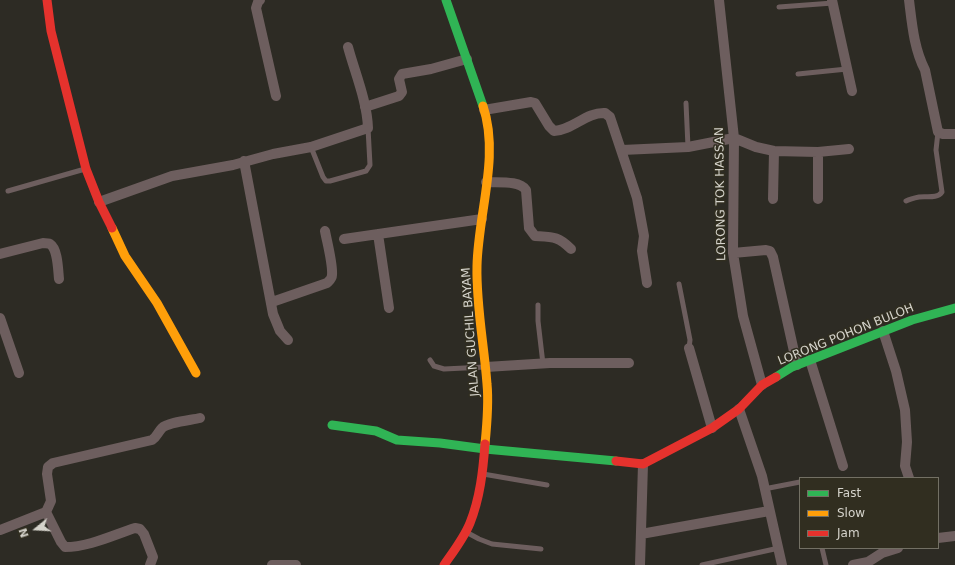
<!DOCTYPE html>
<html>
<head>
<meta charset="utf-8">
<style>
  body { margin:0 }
  #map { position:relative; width:955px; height:565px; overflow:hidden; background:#2d2b24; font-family:"DejaVu Sans",sans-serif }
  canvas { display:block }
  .legend { position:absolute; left:799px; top:477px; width:140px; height:72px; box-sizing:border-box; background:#312e20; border:1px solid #737064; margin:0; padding:5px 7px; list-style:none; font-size:12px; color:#d5d3cb }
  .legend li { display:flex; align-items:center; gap:8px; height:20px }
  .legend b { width:20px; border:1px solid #737064 }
  .north { position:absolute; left:16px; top:509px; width:40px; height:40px; -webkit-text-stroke:3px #312e20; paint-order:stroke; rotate:252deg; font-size:11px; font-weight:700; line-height:16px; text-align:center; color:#d5d3cb }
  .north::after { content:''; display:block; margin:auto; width:14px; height:18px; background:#d5d3cb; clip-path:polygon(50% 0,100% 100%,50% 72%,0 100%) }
</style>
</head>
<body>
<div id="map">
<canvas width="955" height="565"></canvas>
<ul class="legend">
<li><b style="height:5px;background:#30b455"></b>Fast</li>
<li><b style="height:5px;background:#ff9f0a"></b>Slow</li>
<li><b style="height:5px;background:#e5322d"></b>Jam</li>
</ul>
<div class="north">N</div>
</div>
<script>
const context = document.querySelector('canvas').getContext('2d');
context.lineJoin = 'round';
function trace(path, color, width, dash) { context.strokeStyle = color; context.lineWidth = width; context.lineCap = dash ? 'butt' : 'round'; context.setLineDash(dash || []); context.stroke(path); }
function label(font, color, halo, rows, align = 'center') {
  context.font = font + ' "DejaVu Sans",sans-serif'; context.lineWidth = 3; context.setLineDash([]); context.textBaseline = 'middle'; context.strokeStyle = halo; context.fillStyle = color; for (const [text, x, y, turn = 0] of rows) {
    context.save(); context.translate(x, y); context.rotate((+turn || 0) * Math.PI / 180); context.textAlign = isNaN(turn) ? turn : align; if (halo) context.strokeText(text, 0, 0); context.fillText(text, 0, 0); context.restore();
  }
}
trace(new Path2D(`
  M779 7 833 3
  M798 74 847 69
  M686 103 688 147
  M311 147 323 177 326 181H330L366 171 370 165 368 128
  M8 191 85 169
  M906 201C910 199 914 198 919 197 927 196 937 199 942 192L936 150 938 132
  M679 284 690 340 689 348
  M538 305V321L543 364
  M430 360 434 366 444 369 485 367
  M483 474 547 485
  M764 489 800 482
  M466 532 479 539 492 544 541 549
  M822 548 826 565
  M702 565 779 548`), '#6d5e5e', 5);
trace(new Path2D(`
  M260 0 258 2 256 8 276 96
  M719 0 734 138 733 253 743 316 762 385
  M832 0 852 91
  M909 0C912 24 914 49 925 70L938 132 943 134H955
  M365 107 399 96 402 92 399 79 402 74 431 69 467 59
  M484 110 531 102 535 103 549 126 554 131C573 130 586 112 605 113L610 117 637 198 644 236 642 251 647 283
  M622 150 688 147 734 138 756 147 774 151 818 152 849 149
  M818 152V199
  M244 161 273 314 280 331 288 340
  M486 182C498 183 519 180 526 190L529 228 535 236C553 237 558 236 571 249
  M773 199 774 151
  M99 202 172 176 233 165 273 154 311 147 368 128C367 101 355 73 348 47
  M378 234 389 308
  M344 239 482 219
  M733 253 766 250 770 251 773 257 797 365
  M0 254 43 243C45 243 48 243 50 244 58 249 58 270 59 279
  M272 302 327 283C329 281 332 279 332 275 333 264 327 242 325 231
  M0 318 19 373
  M883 331 896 371 905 410 907 442 905 466 909 478
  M689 348 712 428
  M810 360 843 466
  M486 367 550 363H629
  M739 409 762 476 782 565
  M46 512 51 501 47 474 48 467 53 463 152 440C157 437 158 432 162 428 168 422 192 420 200 418
  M0 530 46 512 61 542 65 547C89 547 113 535 135 528L140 529 144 534 153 557 150 565
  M641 534 769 511
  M938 538 955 536
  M272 565H296
  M640 565 643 464
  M853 565 868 562 882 553 898 548`), '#6d5e5e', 10);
trace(new Path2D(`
  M446 0 483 106
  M776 377 792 367 912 320 955 308
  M332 425 376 431 397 440 440 443 485 449 616 461`), '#30b455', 9);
trace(new Path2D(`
  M483 106C500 156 478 214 477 266 476 305 484 344 487 384 489 404 487 424 485 444
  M112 228 125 256 157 303 196 373`), '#ff9f0a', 9);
trace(new Path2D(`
  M47 0 51 31 86 169 99 202 112 228
  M616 461 643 464 712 428 739 409 762 385 776 377
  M444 565C453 552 464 538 470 523 480 498 483 471 485 444`), '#e5322d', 9);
label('12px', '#d5d3cb', '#312e20', [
  ["LORONG TOK HASSAN",721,194,-91],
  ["JALAN GUCHIL BAYAM",471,332,-94],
  ["LORONG POHON BULOH",846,335,-22]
]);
</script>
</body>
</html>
